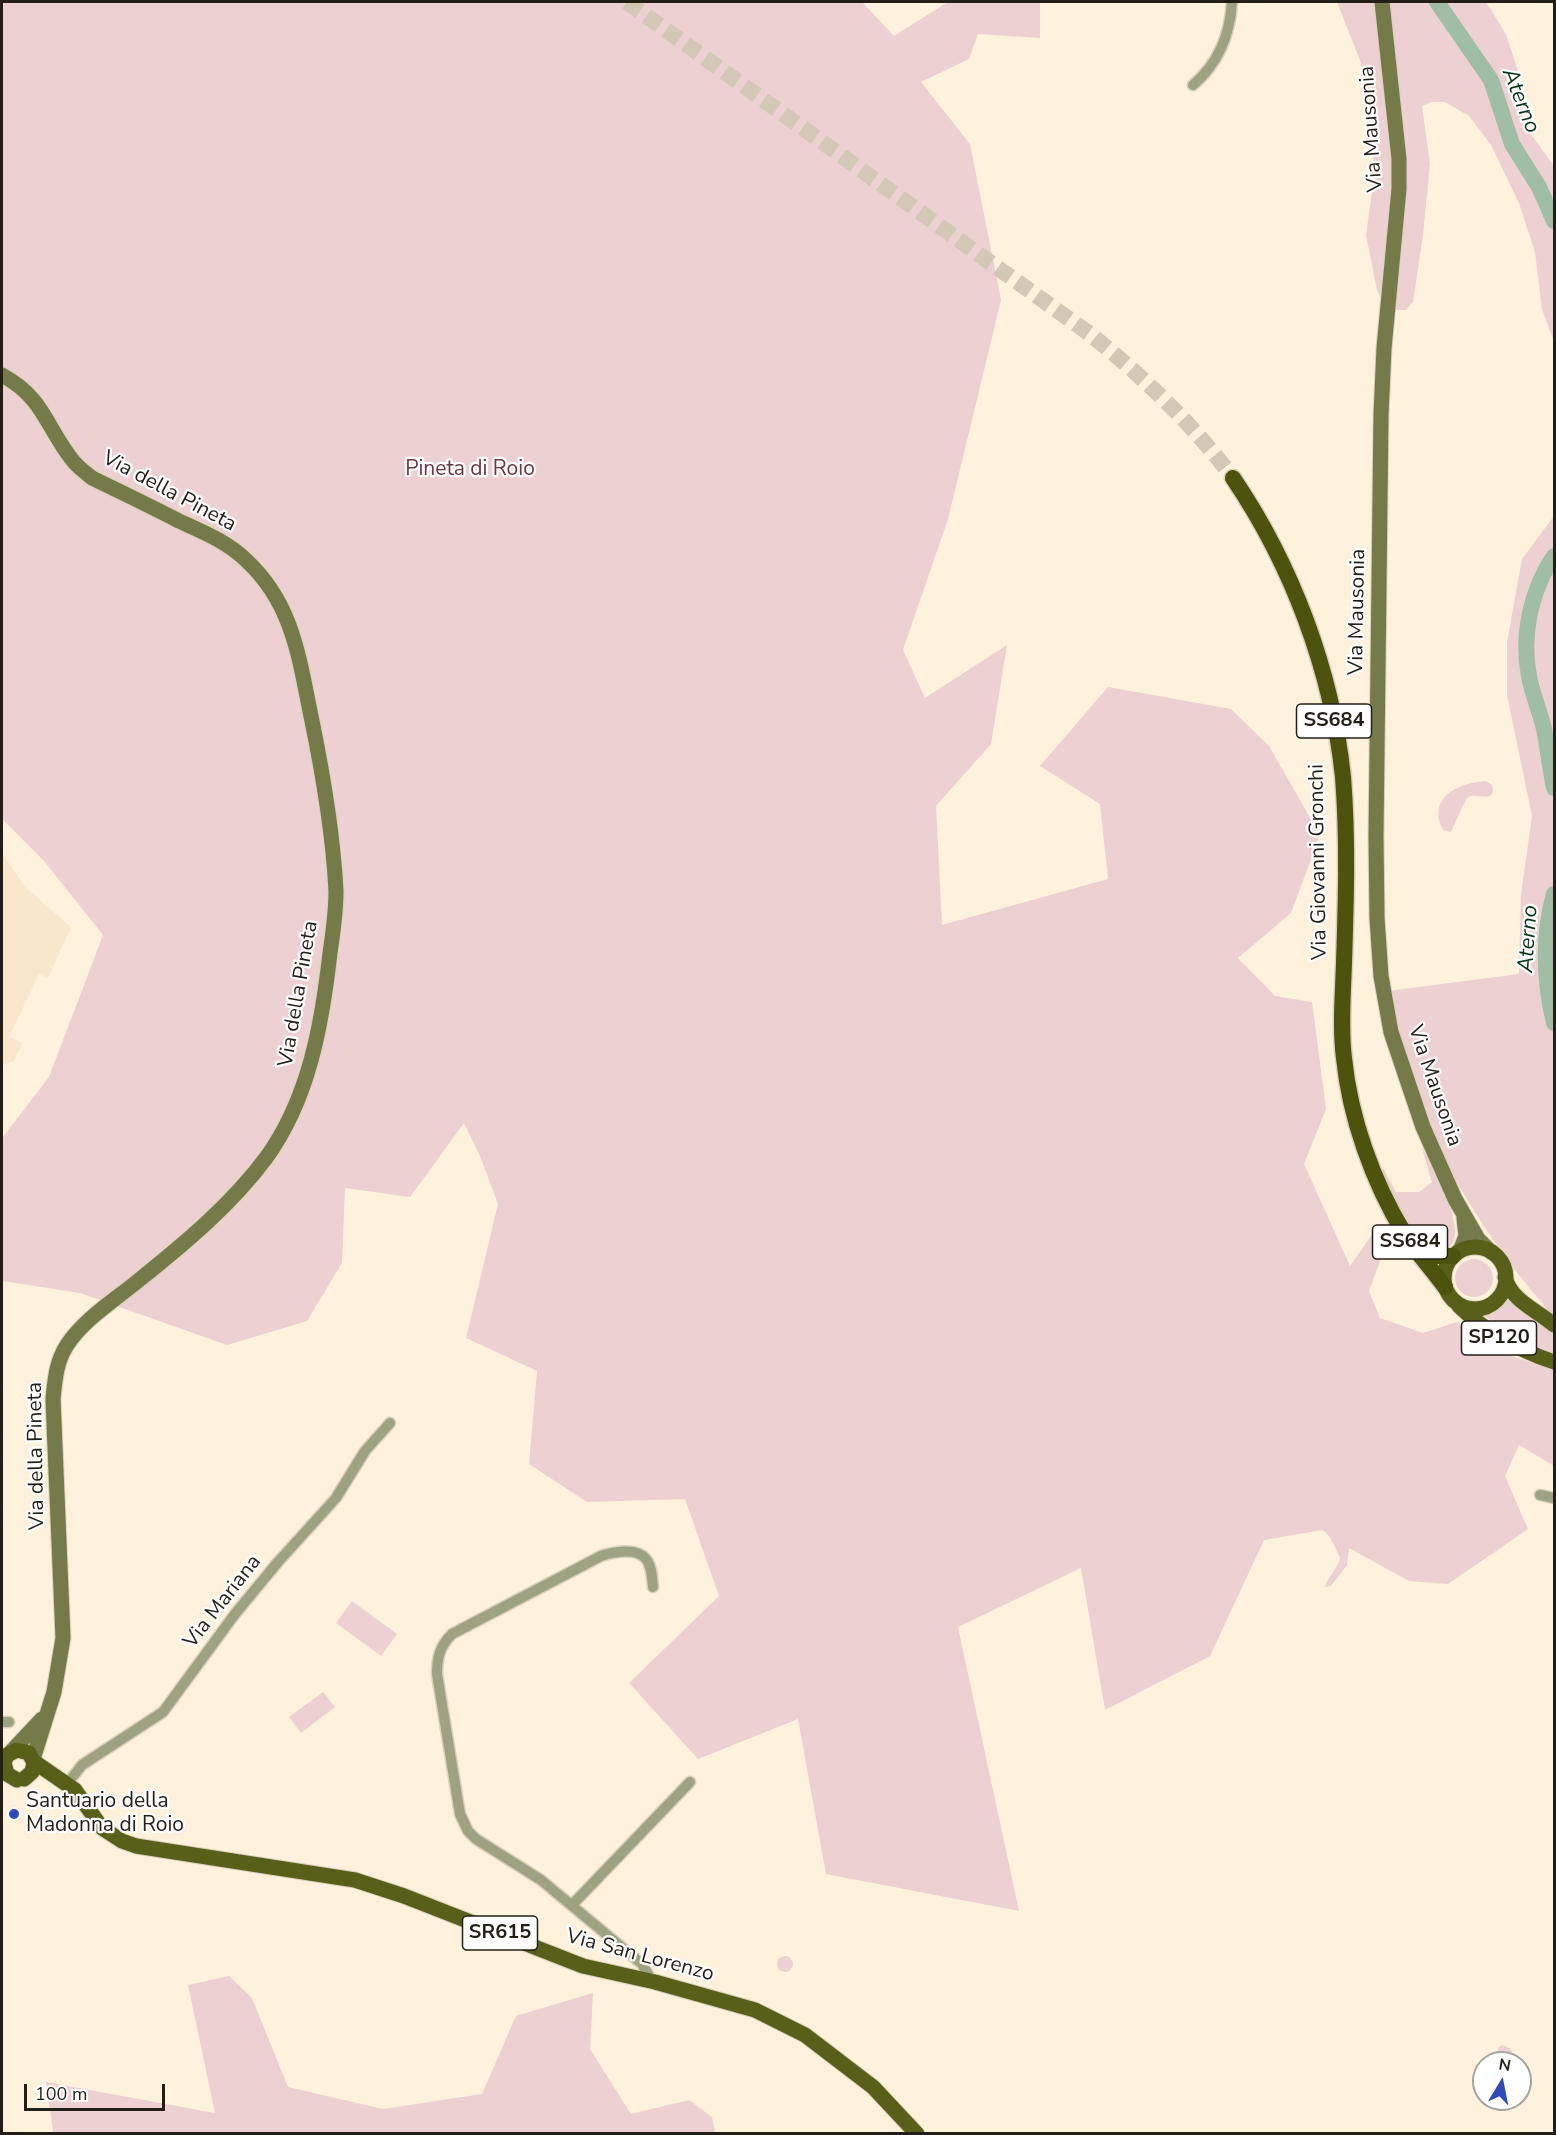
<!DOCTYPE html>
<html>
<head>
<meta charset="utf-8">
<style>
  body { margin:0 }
  #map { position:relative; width:1556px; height:2135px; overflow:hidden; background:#fef2dc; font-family:"Nunito Sans",sans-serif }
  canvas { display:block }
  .frame { position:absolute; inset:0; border:3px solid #231f17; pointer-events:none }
  .north { position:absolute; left:1472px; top:2051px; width:60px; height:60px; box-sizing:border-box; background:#fff; border:2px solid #a7a5a2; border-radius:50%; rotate:10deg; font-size:16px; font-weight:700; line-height:24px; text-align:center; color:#231f17 }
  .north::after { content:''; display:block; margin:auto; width:21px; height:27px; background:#2e4abb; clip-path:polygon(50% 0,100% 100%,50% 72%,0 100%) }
  .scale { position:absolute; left:24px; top:2084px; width:141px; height:27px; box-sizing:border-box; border:3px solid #231f17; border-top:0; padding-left:8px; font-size:18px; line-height:21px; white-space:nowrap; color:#231f17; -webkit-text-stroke:4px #fff; paint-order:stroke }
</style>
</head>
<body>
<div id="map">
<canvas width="1556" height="2135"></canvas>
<div class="frame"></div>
<div class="north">N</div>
<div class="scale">100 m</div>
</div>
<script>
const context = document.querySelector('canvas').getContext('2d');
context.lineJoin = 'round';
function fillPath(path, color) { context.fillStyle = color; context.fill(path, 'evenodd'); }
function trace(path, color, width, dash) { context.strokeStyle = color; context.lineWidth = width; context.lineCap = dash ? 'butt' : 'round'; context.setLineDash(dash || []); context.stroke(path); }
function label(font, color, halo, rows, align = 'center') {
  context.font = font + ' "Nunito Sans",sans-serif'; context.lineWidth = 4.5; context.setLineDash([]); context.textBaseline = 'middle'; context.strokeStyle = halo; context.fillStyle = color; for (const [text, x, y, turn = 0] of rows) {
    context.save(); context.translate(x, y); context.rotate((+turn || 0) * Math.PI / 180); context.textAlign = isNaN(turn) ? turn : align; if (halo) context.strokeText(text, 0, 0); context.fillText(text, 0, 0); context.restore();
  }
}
fillPath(new Path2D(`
  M2 853 25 887 71 927 48 978 39 974 9 1037 22 1043 14 1061 2 1065Z`), '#f8e7cb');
fillPath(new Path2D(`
  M2 2H862L894 36 948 2H1040V38L978 34 969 59 921 82 970 144 1001 300 948 519 903 650 925 698 1007 645 991 744 936 806 942 925 1108 879 1100 804 1040 766 1108 687 1231 709 1269 746 1320 835 1291 913 1238 958 1275 996 1312 1002 1326 1109 1304 1164 1350 1266 1376 1229 1386 1245 1369 1291 1380 1318 1423 1333 1457 1322 1509 1355 1554 1370V1466L1519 1445 1505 1476 1528 1529 1448 1584 1409 1581 1349 1548 1347 1565 1331 1586 1325 1587C1328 1576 1337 1570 1340 1558 1335 1548 1333 1537 1322 1530L1264 1540 1210 1656 1105 1710 1081 1568 958 1627 1019 1911 826 1874 798 1719 698 1759 629 1683 719 1596 685 1499 587 1502 529 1464 537 1371 466 1338 498 1204 480 1156 464 1123 410 1197 345 1188 342 1263 307 1321 227 1345 80 1293 2 1281V1138L49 1077 103 935 44 861 2 819Z
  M1337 2H1486L1506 34 1517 68 1518 106 1530 133 1554 166V342L1542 309 1535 252 1519 203 1491 145 1469 116 1445 102H1431L1422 106 1430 164 1423 235 1413 302 1406 310H1397L1383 303 1377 290 1366 235 1375 170 1364 113 1361 63Z
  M1554 516V1317C1485 1239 1430 1151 1402 1049 1397 1030 1393 1011 1388 991L1519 974 1521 894 1532 816 1507 695V642L1522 559Z
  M1486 781 1492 785C1497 805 1477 792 1468 797 1465 800 1454 826 1451 832L1443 830C1427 798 1457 783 1486 781Z
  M1422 1148C1433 1164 1462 1222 1454 1240 1451 1247 1446 1249 1440 1251 1434 1248 1427 1246 1422 1242 1409 1232 1380 1184 1383 1168L1396 1192H1419L1432 1182Z
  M1455 1278a19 19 0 1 1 38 0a19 19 0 1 1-38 0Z
  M1504 1295 1554 1330V1356L1513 1338 1479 1311 1491 1308Z
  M352 1601 397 1634 381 1656 336 1623Z
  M323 1692 335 1707 301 1733 289 1717Z
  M777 1964a8 8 0 1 1 16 0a8 8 0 1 1-16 0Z
  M229 1976 252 1998 288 2087 383 2109 482 2094 516 2016 593 1993 590 2049 631 2114 689 2100 712 2117 715 2133H51L53 2131 46 2082 215 2113 188 1985Z
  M1502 2045 1511 2049 1513 2055C1508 2060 1504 2057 1499 2053L1498 2048Z`), '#edd0d2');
trace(new Path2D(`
  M1437 2 1491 80 1512 144 1539 187 1554 221
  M1554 556C1531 590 1521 635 1529 676 1532 694 1540 711 1544 729 1548 749 1550 769 1554 788
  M1554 894C1542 937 1544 981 1554 1023`), '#a0bea5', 16);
trace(new Path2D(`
  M627 2 1090 334C1143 377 1192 423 1233 478`), '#d2c8b5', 16, [16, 8]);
const minor = new Path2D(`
  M1193 85C1219 63 1230 35 1232 2
  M1540 1495 1554 1498
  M2 1722H9
  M67 1784 82 1765 163 1712 235 1614 278 1562 336 1498 365 1451 390 1423
  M572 1905 690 1782
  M648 1980V1974L642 1964 541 1880 476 1839 468 1831 460 1814 437 1674C437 1657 440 1646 452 1634L601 1556C613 1552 637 1547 646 1559 652 1566 652 1578 653 1587`);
const secondary = new Path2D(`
  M1382 2 1399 159V189L1384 348 1381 415 1376 836 1377 918 1381 976 1391 1032 1423 1127 1455 1199 1478 1239 1491 1252
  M2 375C45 398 47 430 74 462 79 468 86 473 92 478 121 492 150 506 179 521 203 532 228 542 247 561 293 604 299 658 311 716 323 774 333 832 336 891 336 912 333 933 330 953 322 1024 309 1099 266 1158 231 1205 184 1244 139 1280 115 1300 84 1319 67 1345 56 1362 55 1380 53 1399L63 1638 54 1692 33 1759
  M1460 1251 1466 1236 1464 1218
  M11 1752 42 1719`);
const primary = new Path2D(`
  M1444 1278a31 31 0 1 1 62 0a31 31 0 1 1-62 0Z
  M1505 1277C1511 1301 1537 1310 1554 1325
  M1459 1306C1487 1333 1518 1350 1554 1362
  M33 1761 75 1790 102 1828 122 1841 136 1846 355 1880 404 1896 583 1966 655 1982 755 2010 805 2035 873 2087 917 2134
  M17 1780 7 1774 4 1763 7 1755 17 1750 29 1753 34 1763 32 1772 24 1779`);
const trunk = new Path2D(`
  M1233 478C1292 565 1332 671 1343 777 1348 839 1346 901 1344 963 1343 995 1340 1027 1344 1058 1350 1118 1373 1182 1404 1233 1416 1252 1432 1269 1445 1287
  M1419 1244 1434 1256H1453`);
trace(minor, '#dbd0bc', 13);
trace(secondary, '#dbd0bc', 17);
trace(primary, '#dbd0bc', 17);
trace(trunk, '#dbd0bc', 19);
trace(minor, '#9da380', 10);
trace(secondary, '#747b48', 15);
trace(primary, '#585f19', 15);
trace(trunk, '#4c530c', 16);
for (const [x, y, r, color] of [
  [14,1814,6,"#2e4abb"]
]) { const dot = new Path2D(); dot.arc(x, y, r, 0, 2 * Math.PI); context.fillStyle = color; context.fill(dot); trace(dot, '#fff', 2); }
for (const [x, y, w] of [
  [1334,721,75],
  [1410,1242,75],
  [1499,1338,75],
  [500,1933,75]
]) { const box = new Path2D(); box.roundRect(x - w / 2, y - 17, w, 34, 4.5); context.fillStyle = '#fff'; context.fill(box); trace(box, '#231f17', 1.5); }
label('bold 20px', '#231f17', null, [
  ["SS684",1334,721],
  ["SS684",1410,1242],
  ["SP120",1499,1338],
  ["SR615",500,1933]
]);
label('21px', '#231f17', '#fff', [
  ["Via Mausonia",1372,129,-94],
  ["Via della Pineta",169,492,28],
  ["Via Mausonia",1358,612,-89],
  ["Via Giovanni Gronchi",1319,862,-91],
  ["Via della Pineta",299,994,-80],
  ["Via Mausonia",1434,1086,71],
  ["Via della Pineta",37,1456,-91],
  ["Via Mariana",223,1602,-52],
  ["Via San Lorenzo",640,1956,15]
]);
label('21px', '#6d363e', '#fff', [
  ["Pineta di Roio",470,470]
]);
label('21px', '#231f17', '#fff', [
  ["Santuario della",26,1802],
  ["Madonna di Roio",26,1826]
], 'left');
label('italic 22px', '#033816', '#fff', [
  ["Aterno",1520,101,68],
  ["Aterno",1529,939,-86]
]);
</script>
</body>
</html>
